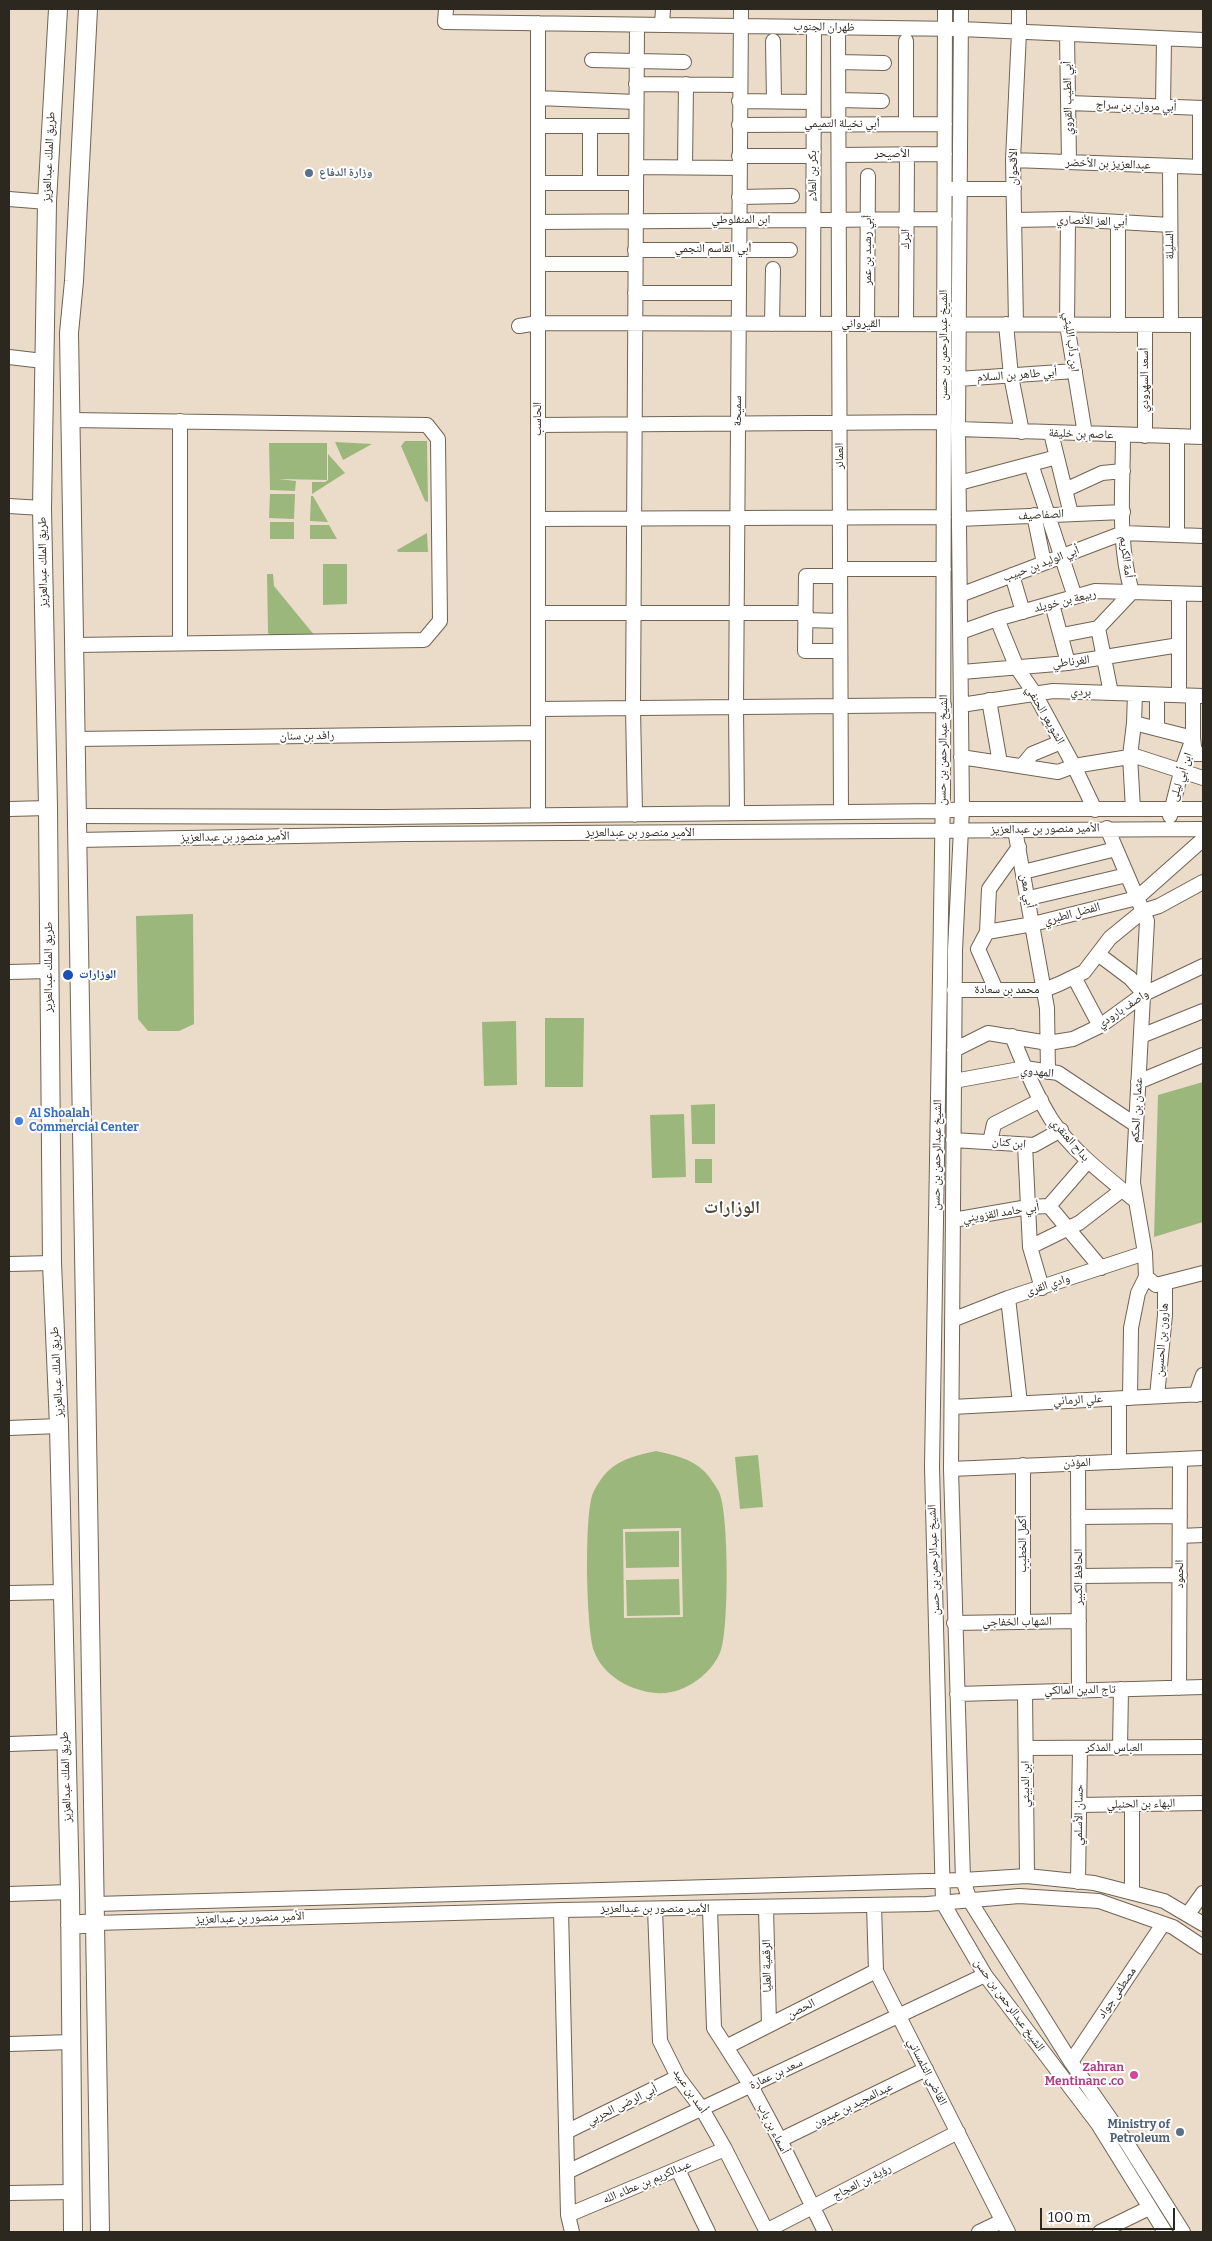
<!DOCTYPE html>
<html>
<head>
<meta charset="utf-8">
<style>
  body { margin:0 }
  #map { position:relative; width:1212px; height:2241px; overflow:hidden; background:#ebdcc9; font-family:Bitter,serif }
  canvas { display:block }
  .frame { position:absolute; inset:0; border:10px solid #2c271f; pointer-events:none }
  .scale { position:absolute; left:1040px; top:2208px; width:135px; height:22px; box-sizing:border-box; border:2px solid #2c271f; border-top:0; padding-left:6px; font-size:15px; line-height:18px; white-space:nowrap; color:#2c271f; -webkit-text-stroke:4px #fff; paint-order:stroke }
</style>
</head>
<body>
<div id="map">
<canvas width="1212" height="2241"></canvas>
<div class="frame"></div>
<div class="scale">100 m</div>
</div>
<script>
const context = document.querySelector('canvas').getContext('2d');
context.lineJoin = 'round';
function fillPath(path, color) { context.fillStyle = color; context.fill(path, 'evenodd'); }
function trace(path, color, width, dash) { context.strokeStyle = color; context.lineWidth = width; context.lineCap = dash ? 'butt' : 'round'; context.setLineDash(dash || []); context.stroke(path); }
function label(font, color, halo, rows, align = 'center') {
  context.font = font + ' Bitter,"Noto Naskh Arabic",serif'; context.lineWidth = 4; context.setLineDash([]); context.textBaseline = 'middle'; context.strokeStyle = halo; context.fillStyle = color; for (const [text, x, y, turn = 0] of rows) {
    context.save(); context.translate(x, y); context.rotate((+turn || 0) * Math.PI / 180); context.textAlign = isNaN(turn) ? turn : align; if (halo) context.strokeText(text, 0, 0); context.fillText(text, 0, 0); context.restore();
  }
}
fillPath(new Path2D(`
  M405 441H427L428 502 425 501 401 446Z
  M335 442 372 444 343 460Z
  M269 443H327V480L278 479 296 481 295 491 270 490Z
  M328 454 345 473 312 494V482H325L328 480Z
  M270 494H295L294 519 269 518Z
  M311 496H313L328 522 310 521Z
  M270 522H294V539H270Z
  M310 525H329L337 539H310Z
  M427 533 428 552H398L397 550Z
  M323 564H347V604L323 605Z
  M267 574H273L274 586 315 636 273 638 268 633Z
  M193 914 194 1024 179 1031H148L138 1019 136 916Z
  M545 1018H584L583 1087H545Z
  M516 1021 517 1085 484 1086 482 1022Z
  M1203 1082V1222L1154 1237 1158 1095Z
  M715 1104V1144H692L691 1105Z
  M684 1114 686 1177 652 1178 650 1115Z
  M695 1159H712V1183H695Z
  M656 1451C674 1455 690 1458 704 1471 709 1476 716 1486 719 1492 729 1513 729 1628 721 1650 713 1674 682 1696 656 1693 631 1691 603 1676 594 1651 586 1629 584 1513 593 1493 596 1486 603 1476 608 1471 622 1458 638 1455 656 1451ZM681 1528 683 1617 624 1618 623 1529Z
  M758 1455 763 1507 740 1509 735 1457Z
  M679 1531V1567L626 1568 625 1532Z
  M679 1579 680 1615 627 1616 626 1580Z`), '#9cb77c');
const minor = new Path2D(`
  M446 9 445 22 961 29 1203 40
  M945 9 943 791 932 1467 943 1903 985 1975 1098 2124 1165 2232
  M961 9 958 429 962 809 955 950 951 1469 963 1880 970 1901 1071 2062 1125 2140 1183 2232
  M538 23V815
  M662 25 663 9
  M838 28 841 812
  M1067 34 1069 162
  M773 41 774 101
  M592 60 684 62
  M839 62 884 63
  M636 84 740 85
  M538 98 636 102
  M839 100 882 101
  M739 101 813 102
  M1069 103 1203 108
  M1163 107 1164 39
  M1200 108V167
  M906 124V41
  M739 125 945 124
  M538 126H636
  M839 155 945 154
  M739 156H813
  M1013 160 1203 167
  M1170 166 1171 325
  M636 167 739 168
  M685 167 686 84
  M538 183H636
  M590 183V126
  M950 189H1014
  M739 197 792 196
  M9 199 47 202
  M1068 219 1067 325 1085 434
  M1015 220 1068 219 1170 225
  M538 222 945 219
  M1118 222V325
  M635 250H790
  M538 264H635
  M635 293H738
  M772 324 773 269
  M813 324 814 27
  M867 324 868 176
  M906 324 907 154
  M1006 324 1011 376 1022 432
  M1016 324 1013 160 1019 32V9
  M1145 325V436
  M1198 325V437
  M519 326 538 323 1203 325
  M9 357 43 361
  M958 379 1075 371
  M70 420 427 425 438 439 440 621 424 640 74 645
  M180 421V643
  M538 425 944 422
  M958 429 1203 437
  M1051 433 1071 514
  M1177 436V535
  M1031 464 1075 597
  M959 483 1057 457
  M1065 490 1102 473 1123 471
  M9 506 42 508
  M1034 515 1044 563
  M538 519 944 517
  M959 519 1123 512
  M840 569H944
  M1012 575 1023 612
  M840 576H806L805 651H840
  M1179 594V695
  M960 595 1123 533 1203 536
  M1052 604 1068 663
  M538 613H806
  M997 619 1017 668 1035 694 1074 766 1095 810
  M805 620 840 621
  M1098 628 1111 693
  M961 632 997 619 1095 591 1203 594
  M1062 635 1098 628 1132 592C1117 544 1123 486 1123 436
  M962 672 1068 663 1179 645
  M989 700 1000 763
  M961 705 1053 691 1203 696
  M538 709 944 705
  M1134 723 1193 738 1195 754H1203
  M1157 727V695
  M75 739 538 733
  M961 757 1058 772 1074 766 1135 756 1203 778
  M1022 766 1032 754 1061 742
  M9 809 48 808
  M1133 809 1130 756 1134 723 1135 694
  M737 813 736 707 741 9
  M635 815 633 708 637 25
  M77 816 383 817 941 811 962 809H1203
  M1170 816 1181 772 1193 738V696
  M1107 828 1147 921 1133 1183 1145 1253 1146 1277 1138 1293 1131 1328 1130 1398
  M1015 830 1047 1008 1048 1072
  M77 840 405 834 1203 829
  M1023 872 1116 849
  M1029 898 1127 875
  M987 932 989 889 1019 847
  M1098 954 1130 978 1144 994
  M9 972 49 971
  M1074 977 1100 1026
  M954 990H1044L1059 984 1084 972 1110 938 1143 911 1159 906 1203 882
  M996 990 978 949 987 932 1033 924 1137 898 1200 842
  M1012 1036C1023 1064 1035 1093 1051 1119 1071 1150 1108 1178 1136 1201
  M1141 1036 1203 1011
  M954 1050 988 1033 1048 1043 1073 1039 1100 1026 1144 994 1203 966
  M954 1081 1025 1068 1058 1073 1136 1125
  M1138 1082 1203 1055
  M953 1140 1034 1145 1061 1130
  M990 1142 994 1124 1041 1100
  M1025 1145 1030 1247 1042 1288
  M1049 1206 1101 1268
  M953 1220 1028 1207 1049 1206 1088 1161
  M1030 1247 1079 1223 1122 1190
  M9 1264 52 1263
  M1146 1277 1156 1285 1203 1273
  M1008 1298 1020 1403
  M952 1320 1008 1298 1145 1253
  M1196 1395 1203 1375
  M1157 1396 1165 1315V1283
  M1119 1399V1462
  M952 1407 1203 1394
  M9 1428 59 1426
  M1078 1463 1079 1691
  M1023 1465V1622
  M951 1469 1203 1458
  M1078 1517 1180 1516
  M1180 1536 1203 1535
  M1079 1576 1180 1575
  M9 1593 62 1592
  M954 1623 1079 1621
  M1179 1688 1180 1459
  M1025 1692 1027 1876
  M957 1694 1203 1687
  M9 1744 65 1742
  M1026 1748 1203 1747
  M1120 1748 1121 1689
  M1079 1805 1203 1803
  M1132 1805V1892
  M1078 1882 1080 1748
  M9 1894 70 1892
  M95 1904 963 1880 1027 1876 1094 1883 1164 1901 1203 1924
  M874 1905 876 1971 1008 2232
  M766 1908 769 2025
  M655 1909 660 2041 678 2077 702 2109 725 2149 767 2232
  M710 1909 714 2028 751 2086 780 2140 825 2232
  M561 1910 568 2215 572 2232
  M1188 1914 1203 1893
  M95 1923 561 1910 927 1904 1019 1896 1099 1901 1173 1927 1203 1947
  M9 2044 71 2042
  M726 2047 876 1971
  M1071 2062 1163 1924
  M566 2132 678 2077
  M780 2140 926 2069
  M678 2170 708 2232
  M567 2172 985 1975
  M9 2193 72 2192
  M568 2215 725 2149
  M766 2231 958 2132
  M979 2232 1002 2221
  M1100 2232 1149 2208`);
const major = new Path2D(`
  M58 9 47 202 42 508 48 808 52 1263 59 1426 70 1892 73 2232
  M95 1923 100 2232
  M70 1925 95 1923 69 333 74 281 88 9`);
trace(minor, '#706353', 16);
trace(major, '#706353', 20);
trace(minor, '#fff', 14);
trace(major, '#fff', 18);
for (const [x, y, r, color] of [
  [309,173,5,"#5c6f8a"],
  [68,975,6,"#1a4fb4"],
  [19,1121,5,"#3f7fe0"],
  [1134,2075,5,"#d1479c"],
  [1180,2132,5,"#5c6f8a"]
]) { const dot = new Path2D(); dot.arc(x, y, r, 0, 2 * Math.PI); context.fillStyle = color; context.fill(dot); trace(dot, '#fff', 2); }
label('12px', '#2c271f', '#fff', [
  ["ظهران الجنوب",824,27,1],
  ["أبي الطيب القروي",1068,98,-91],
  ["أبي مروان بن سراج",1136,106,2],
  ["أبي نخيلة التميمي",842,124],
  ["الأصيحر",892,154],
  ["طريق الملك عبدالعزيز",49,157,-87],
  ["عبدالعزيز بن الأخضر",1108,164,2],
  ["الأقحوان",1014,167,-90],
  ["بكر بن العلاء",813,176,-90],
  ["ابن المنفلوطي",741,220],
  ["أبي العز الأنصاري",1092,221,2],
  ["البرك",906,239,-90],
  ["السليلة",1170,245,-91],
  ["أبي القاسم النجمي",713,249],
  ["أبي رشيد بن عمر",868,250,-90],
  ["القيرواني",861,324],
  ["ابن دآب الليثي",1071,342,83],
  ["الشيخ عبدالرحمن بن حسن",944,345,-90],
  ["أبي طاهر بن السلام",1017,375,-4],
  ["أسعد السهرودي",1145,380,-90],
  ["سميحة",738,411,-90],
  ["الحاسب",538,419,-90],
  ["عاصم بن خليفة",1081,434,2],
  ["العمائر",840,456,-90],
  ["الصفاصيف",1041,515,-3],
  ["أمة الكريم",1126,557,83],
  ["طريق الملك عبدالعزيز",43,562,-91],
  ["أبي الوليد بن حبيب",1041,564,-21],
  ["ربيعة بن خويلد",1065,601,-14],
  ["الغرناطي",1071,662,-7],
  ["بردي",1081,692,2],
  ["الشويعر الحنفي",1045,715,60],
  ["رافد بن سنان",307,736,-1],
  ["الشيخ عبدالرحمن بن حسن",943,750,-89],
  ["ابن أبي ليلى",1181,777,-72],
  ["الأمير منصور بن عبدالعزيز",1045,829,-1],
  ["الأمير منصور بن عبدالعزيز",640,833],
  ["الأمير منصور بن عبدالعزيز",235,837,-1],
  ["أبي معن",1027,891,79],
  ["الفضل الطبري",1072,914,-15],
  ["طريق الملك عبدالعزيز",49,967,-90],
  ["محمد بن سعادة",1007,990],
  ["واصف بارودي",1123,1009,-34],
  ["المهدوي",1037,1072,6],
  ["عثمان بن الحكم",1137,1110,-87],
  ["بداح العنقري",1070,1140,49],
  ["ابن كنان",1009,1143,5],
  ["الشيخ عبدالرحمن بن حسن",937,1155,-89],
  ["أبي حامد القزويني",1001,1213,-9],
  ["وادي القرى",1048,1285,-18],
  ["هارون بن الحسين",1162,1340,-86],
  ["طريق الملك عبدالعزيز",57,1372,-93],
  ["علي الرماني",1078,1400,-3],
  ["المؤذن",1077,1463,-2],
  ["أكمل الخطيب",1023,1544,-90],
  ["الشيخ عبدالرحمن بن حسن",934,1560,-92],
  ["الحمود",1180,1574,-90],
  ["الحافظ الكبير",1079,1577,-90],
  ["الشهاب الخفاجي",1017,1622,-1],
  ["تاج الدين المالكي",1080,1690,-1],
  ["العباس المذكر",1114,1748],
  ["طريق الملك عبدالعزيز",66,1777,-92],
  ["ابن الدبيثي",1026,1784,-90],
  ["البهاء بن الحنبلي",1141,1804,-1],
  ["حسان الأسلمي",1079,1815,-89],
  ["الأمير منصور بن عبدالعزيز",655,1909],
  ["الأمير منصور بن عبدالعزيز",250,1918,-2],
  ["الرقمية العليا",767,1966,-91],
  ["مصطفى جواد",1117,1993,-56],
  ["الشيخ عبدالرحمن بن حسن",1009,2005,54],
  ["الحصن",801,2009,-27],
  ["القاضي التلمساني",927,2072,63],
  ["سعد بن عمارة",776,2074,-25],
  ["أسد بن عبيد",690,2091,56],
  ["أبي الرضى الحربي",622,2105,-26],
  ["عبدالمجيد بن عبدون",853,2105,-26],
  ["أسماء بن باب",773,2129,63],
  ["عبدالكريم بن عطاء الله",647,2182,-23],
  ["رؤية بن العجاج",862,2182,-27]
]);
label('bold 12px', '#4e5e75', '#fff', [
  ["وزارة الدفاع",319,173],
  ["Ministry of",1170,2125,"right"],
  ["Petroleum",1170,2139,"right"]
], 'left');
label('bold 12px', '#164399', '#fff', [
  ["الوزارات",79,975]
], 'left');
label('bold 12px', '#366cbe', '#fff', [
  ["Al Shoalah",29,1114],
  ["Commercial Center",29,1128]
], 'left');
label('bold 12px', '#b23c85', '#fff', [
  ["Zahran",1124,2068],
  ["Mentinanc .co",1124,2082]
], 'right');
label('bold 18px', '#524636', '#fff', [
  ["الوزارات",732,1208]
]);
</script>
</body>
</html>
